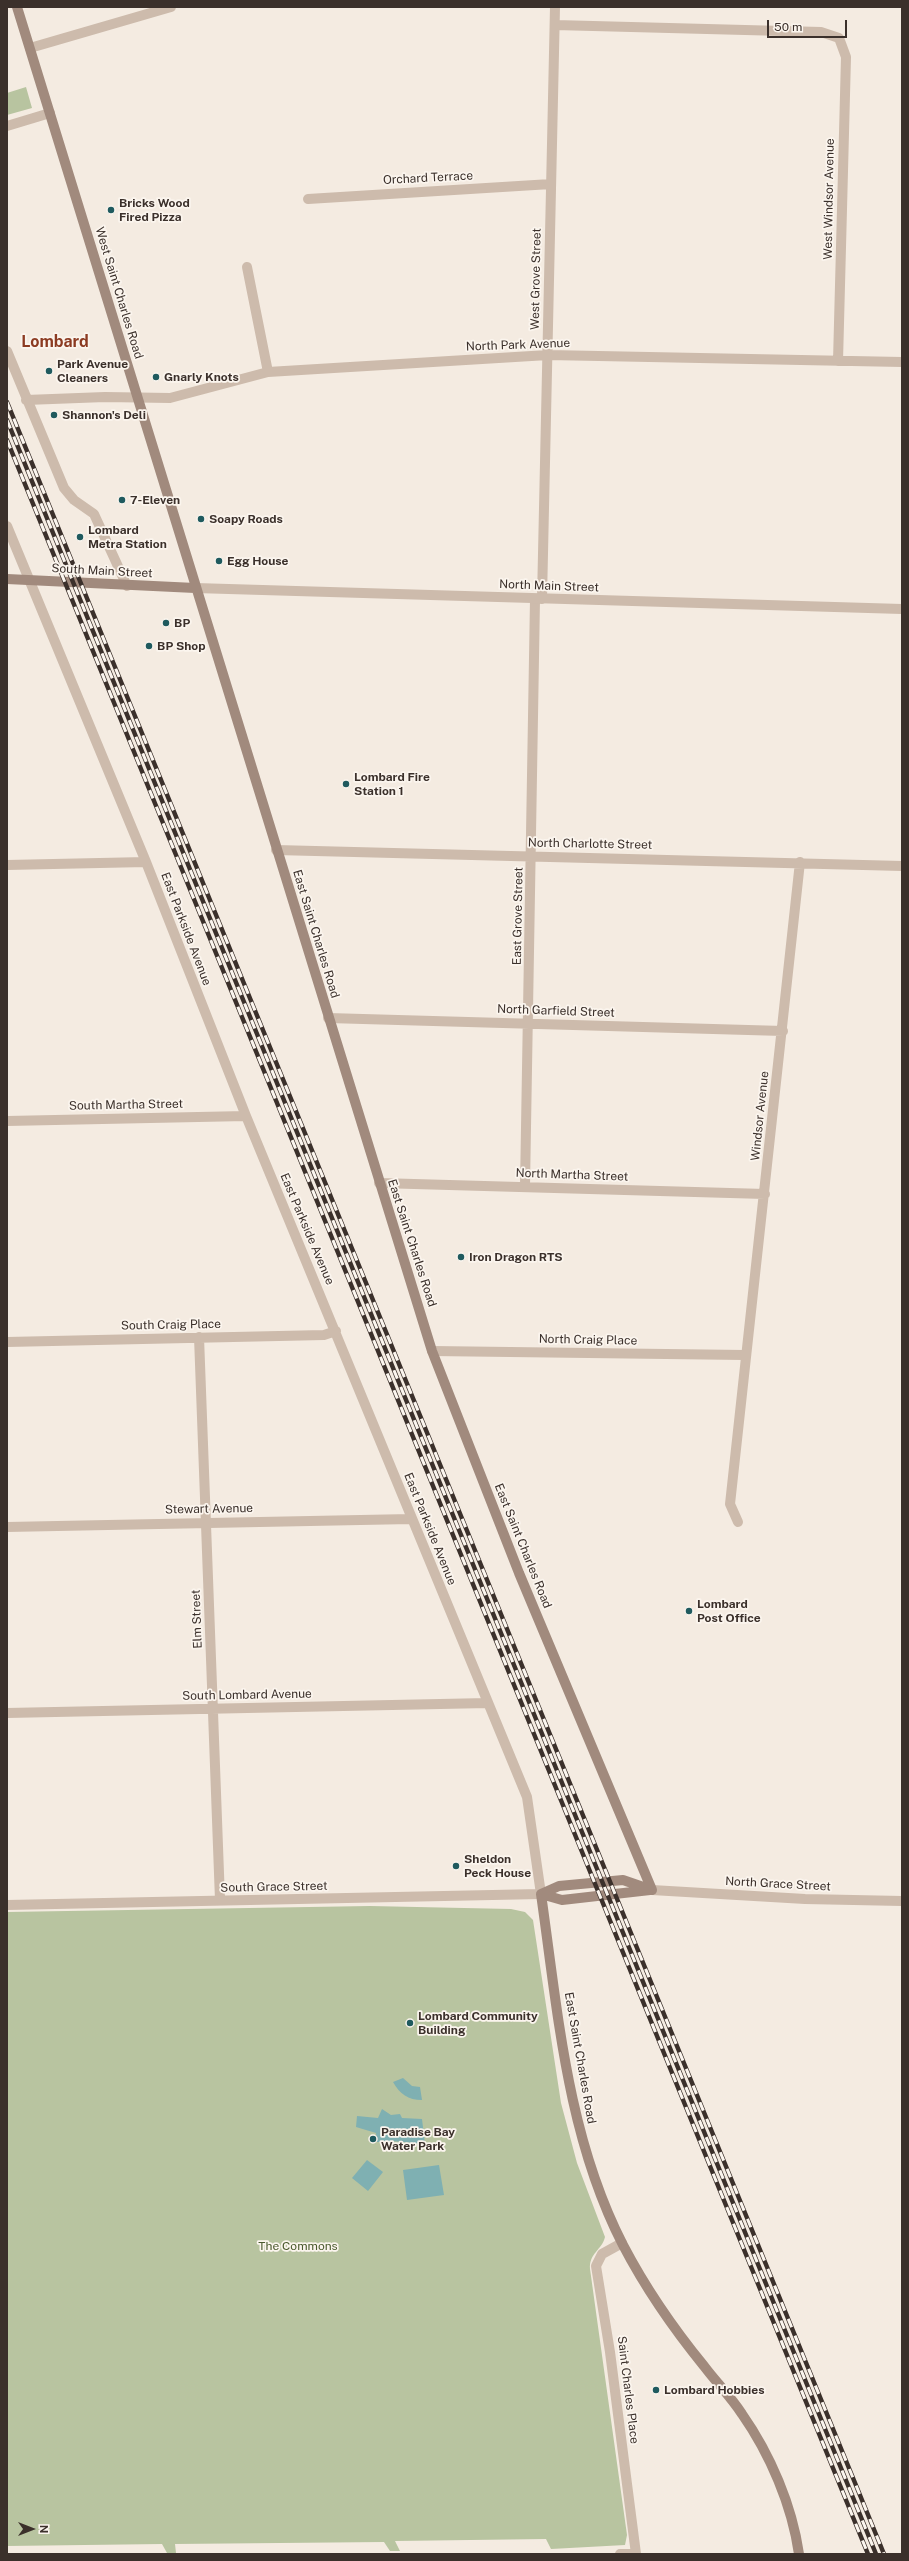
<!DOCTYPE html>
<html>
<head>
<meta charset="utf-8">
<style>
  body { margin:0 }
  #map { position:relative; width:909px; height:2561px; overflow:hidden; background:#f4ebe1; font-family:"Public Sans",sans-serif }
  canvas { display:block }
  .frame { position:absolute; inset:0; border:8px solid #3b302b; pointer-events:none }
  .north { position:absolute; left:12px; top:2509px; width:40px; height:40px; -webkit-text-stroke:3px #fbf5ee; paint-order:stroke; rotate:90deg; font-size:11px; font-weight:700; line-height:16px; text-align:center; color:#3b302b }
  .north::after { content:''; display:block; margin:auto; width:14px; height:18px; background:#3b302b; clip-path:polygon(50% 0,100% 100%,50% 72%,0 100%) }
  .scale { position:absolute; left:767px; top:20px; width:80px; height:18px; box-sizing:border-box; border:2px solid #3b302b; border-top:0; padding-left:5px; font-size:12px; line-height:14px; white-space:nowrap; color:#3b302b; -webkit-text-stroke:3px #fbf5ee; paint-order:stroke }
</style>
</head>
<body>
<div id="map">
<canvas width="909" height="2561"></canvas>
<div class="frame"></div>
<div class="north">N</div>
<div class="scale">50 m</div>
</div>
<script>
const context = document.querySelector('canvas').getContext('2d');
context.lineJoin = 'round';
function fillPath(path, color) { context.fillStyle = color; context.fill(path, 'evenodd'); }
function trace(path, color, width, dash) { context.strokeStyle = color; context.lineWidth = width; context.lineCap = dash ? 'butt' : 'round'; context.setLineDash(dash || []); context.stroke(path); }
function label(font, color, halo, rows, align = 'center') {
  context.font = font + ' "Public Sans",sans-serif'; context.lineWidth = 3.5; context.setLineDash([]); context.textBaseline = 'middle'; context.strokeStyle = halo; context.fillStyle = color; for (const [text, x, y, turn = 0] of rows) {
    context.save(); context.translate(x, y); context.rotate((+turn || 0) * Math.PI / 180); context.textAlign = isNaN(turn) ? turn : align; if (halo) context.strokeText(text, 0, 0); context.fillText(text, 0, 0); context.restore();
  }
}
fillPath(new Path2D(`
  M26 87 32 108 7 115V93Z
  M370 1906 511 1909 525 1912 533 1920 561 2103 577 2163 605 2237C602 2250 589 2253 590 2269L627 2535 625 2545 551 2549 546 2539 395 2541 400 2551H390L384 2542 175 2544 176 2553H167L162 2544 7 2546V1912Z`), '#b8c4a0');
fillPath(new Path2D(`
  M403 2078 412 2086 420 2087 422 2100C408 2100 400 2094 393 2082Z
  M382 2109 391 2115 400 2114 402 2118 422 2119 425 2144 392 2141 393 2148 387 2151 383 2148 384 2142H377L376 2133 356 2127 357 2116 378 2118Z
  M367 2160 383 2172 368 2191 352 2178Z
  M439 2165 444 2195 407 2200 403 2170Z`), '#7fb0b2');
trace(new Path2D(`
  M555 25 821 32 839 38 846 57 838 361
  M30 48 171 7
  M7 126 50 113
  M308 199 551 184
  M247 267 268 372
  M7 351 64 488 74 500 94 514 127 586
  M26 400 105 397 170 398 268 372 548 355 902 362
  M7 526 146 862 246 1116 527 1797 541 1894 7 1905
  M542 599 555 7
  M276 850 902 866
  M7 865 146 862
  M328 1018 783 1031
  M7 1121 246 1116
  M379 1183 765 1194
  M525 1186 535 599
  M199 1337 220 1900
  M7 1342 324 1335 336 1331
  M432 1351 744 1355
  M738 1522 730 1504 800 862
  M7 1527 411 1519
  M7 1713 488 1703
  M622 2243 602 2254 596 2266 610 2352 636 2554
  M620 2554H636`), '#cdbbac', 10);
trace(new Path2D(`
  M195 588 902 609
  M652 1890 805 1899 902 1901`), '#cdbbac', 10);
trace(new Path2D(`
  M17 7 432 1351 519 1573 652 1890
  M7 579 195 588
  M541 1894C558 2013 567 2136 623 2245 646 2289 673 2328 704 2366 716 2382 731 2397 742 2414 770 2454 792 2505 799 2554
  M541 1894 559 1886 623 1880 652 1890
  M541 1894 562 1900 650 1890`), '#a18a7d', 10);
const rail = new Path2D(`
  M7 402 884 2554
  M7 420 876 2554
  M7 440 868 2554`);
trace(rail, '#3b302b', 4.5);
trace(rail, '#fbf5ee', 3, [9]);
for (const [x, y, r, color] of [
  [111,210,4,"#1f5a5e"],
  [49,371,4,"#1f5a5e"],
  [156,377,4,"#1f5a5e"],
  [54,415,4,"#1f5a5e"],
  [122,500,4,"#1f5a5e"],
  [201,519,4,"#1f5a5e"],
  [80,537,4,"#1f5a5e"],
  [219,561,4,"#1f5a5e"],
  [166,623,4,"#1f5a5e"],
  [149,646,4,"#1f5a5e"],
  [346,784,4,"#1f5a5e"],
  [461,1257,4,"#1f5a5e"],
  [689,1611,4,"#1f5a5e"],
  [456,1866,4,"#1f5a5e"],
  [410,2023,4,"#1f5a5e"],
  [373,2139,4,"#1f5a5e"],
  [656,2390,4,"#1f5a5e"]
]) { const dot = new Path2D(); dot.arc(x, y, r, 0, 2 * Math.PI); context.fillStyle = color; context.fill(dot); trace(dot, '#fbf5ee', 1.5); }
label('12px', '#3b302b', '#fbf5ee', [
  ["Orchard Terrace",428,178,-3],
  ["West Windsor Avenue",829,199,-89],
  ["West Grove Street",536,279,-89],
  ["West Saint Charles Road",119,293,73],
  ["North Park Avenue",518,345,-2],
  ["South Main Street",102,571,3],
  ["North Main Street",549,586,2],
  ["North Charlotte Street",590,844,1],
  ["East Grove Street",518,916,-89],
  ["East Parkside Avenue",186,929,69],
  ["East Saint Charles Road",316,934,73],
  ["North Garfield Street",556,1011,2],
  ["South Martha Street",126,1105,-1],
  ["Windsor Avenue",760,1116,-84],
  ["North Martha Street",572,1175,2],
  ["East Parkside Avenue",307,1229,67],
  ["East Saint Charles Road",412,1243,72],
  ["South Craig Place",171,1325,-1],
  ["North Craig Place",588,1340,1],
  ["Stewart Avenue",209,1509,-1],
  ["East Parkside Avenue",430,1529,68],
  ["East Saint Charles Road",523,1546,68],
  ["Elm Street",197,1619,-92],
  ["South Lombard Avenue",247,1695,-1],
  ["North Grace Street",778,1884,3],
  ["South Grace Street",274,1887,-1],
  ["East Saint Charles Road",580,2058,80],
  ["Saint Charles Place",628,2390,83]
]);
label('bold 12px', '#3b302b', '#fbf5ee', [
  ["Bricks Wood",119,203],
  ["Fired Pizza",119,217],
  ["Park Avenue",57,364],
  ["Cleaners",57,378],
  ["Gnarly Knots",164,377],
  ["Shannon's Deli",62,415],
  ["7-Eleven",130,500],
  ["Soapy Roads",209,519],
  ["Lombard",88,530],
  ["Metra Station",88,544],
  ["Egg House",227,561],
  ["BP",174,623],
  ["BP Shop",157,646],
  ["Lombard Fire",354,777],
  ["Station 1",354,791],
  ["Iron Dragon RTS",469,1257],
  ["Lombard",697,1604],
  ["Post Office",697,1618],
  ["Sheldon",464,1859],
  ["Peck House",464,1873],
  ["Lombard Community",418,2016],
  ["Building",418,2030],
  ["Paradise Bay",381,2132],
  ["Water Park",381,2146],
  ["Lombard Hobbies",664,2390]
], 'left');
label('12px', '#4a5a2e', '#fbf5ee', [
  ["The Commons",298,2246]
]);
label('bold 16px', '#8c3b22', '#fbf5ee', [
  ["Lombard",55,342]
]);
</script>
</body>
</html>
